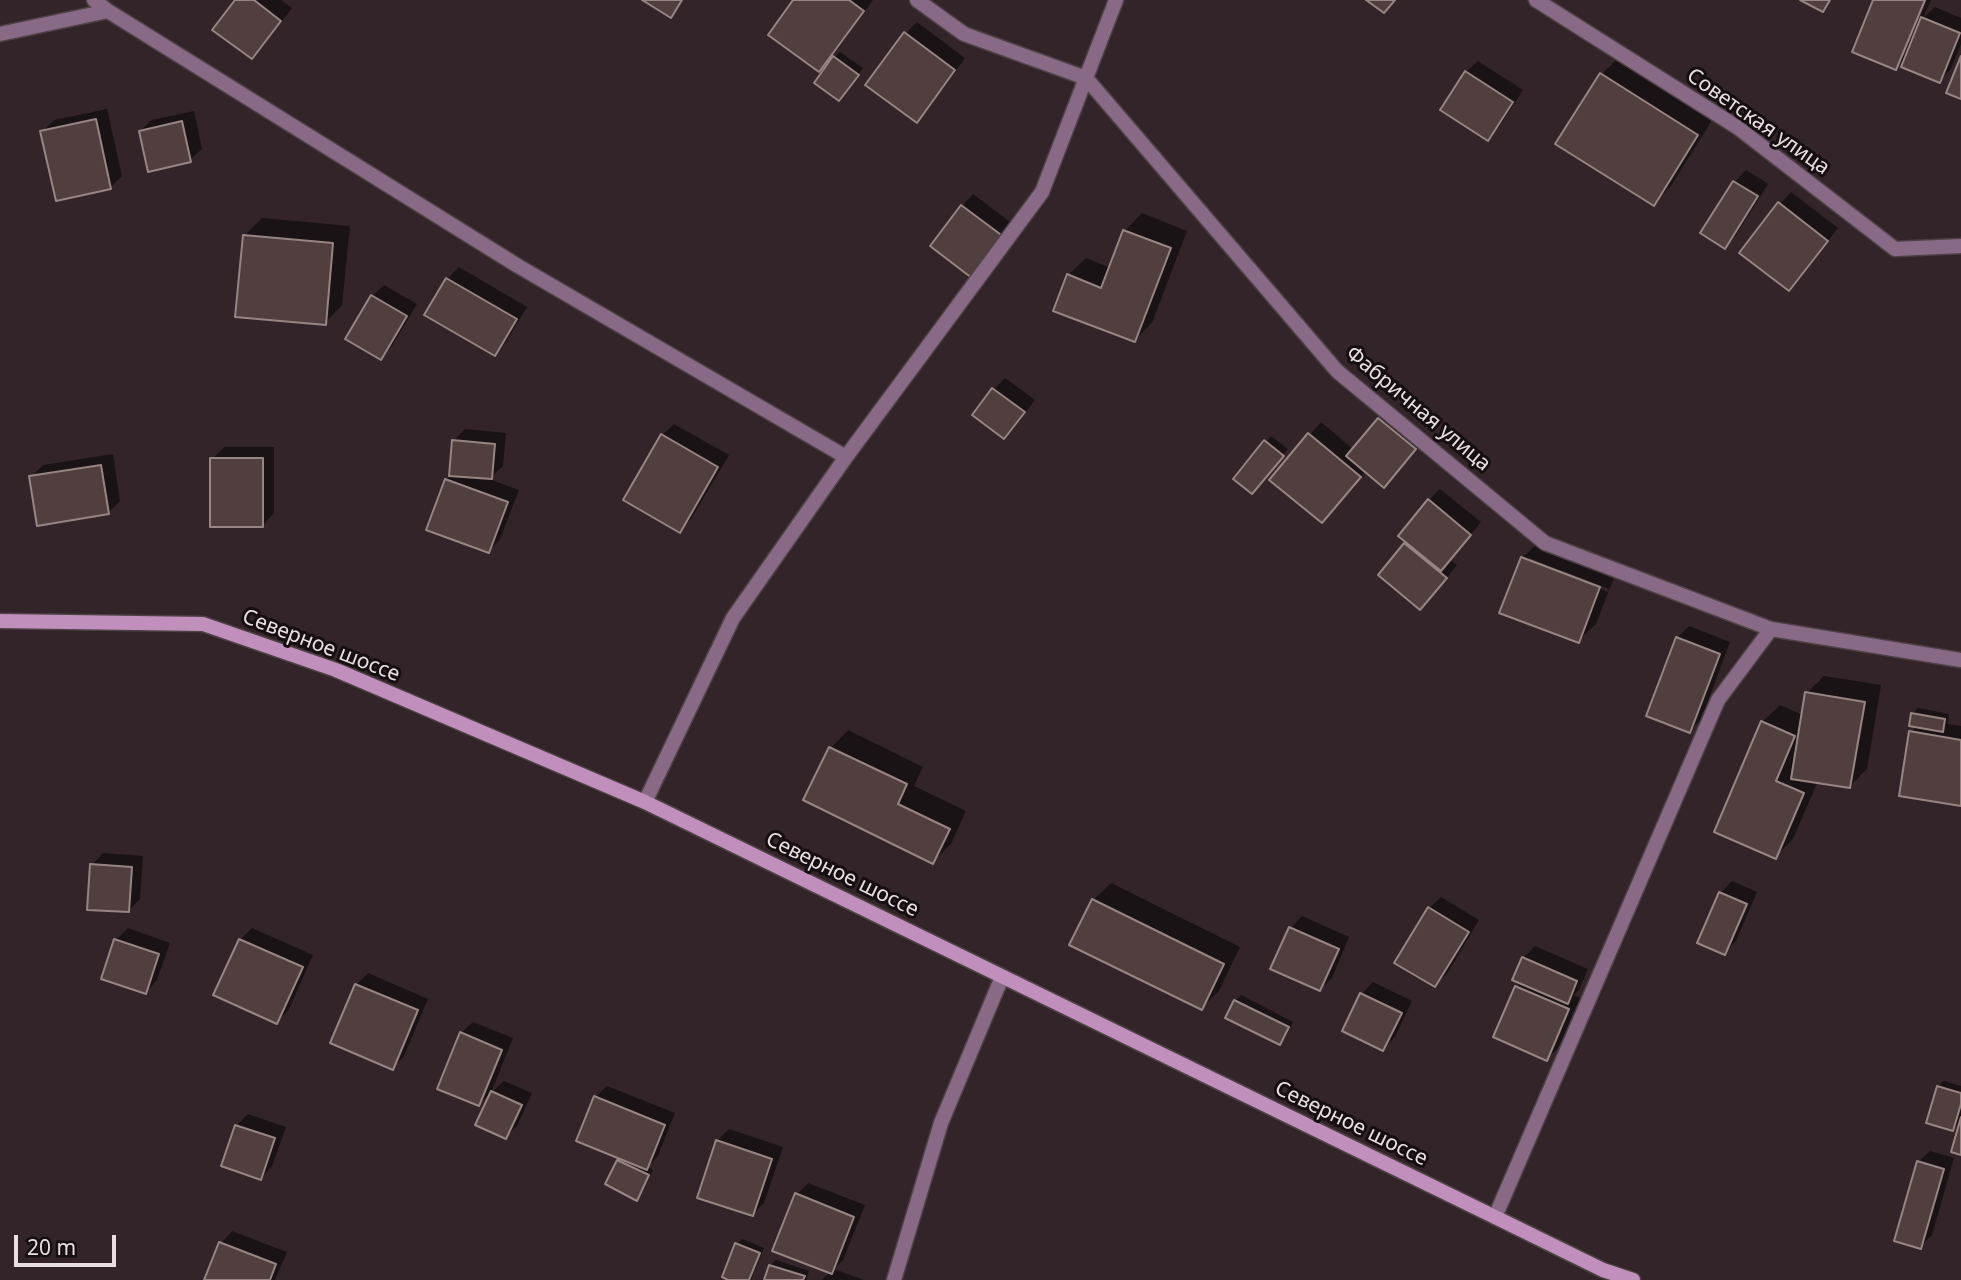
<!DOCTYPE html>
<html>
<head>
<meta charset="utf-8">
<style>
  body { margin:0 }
  #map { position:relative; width:1961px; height:1280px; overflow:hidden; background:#322428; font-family:"Noto Sans",sans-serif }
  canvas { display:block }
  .scale { position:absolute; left:14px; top:1235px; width:102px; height:32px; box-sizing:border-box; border:4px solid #e9dfe2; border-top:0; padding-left:9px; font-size:21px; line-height:24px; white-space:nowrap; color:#e9dfe2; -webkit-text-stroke:5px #150f11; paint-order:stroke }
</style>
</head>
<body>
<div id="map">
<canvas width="1961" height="1280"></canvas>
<div class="scale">20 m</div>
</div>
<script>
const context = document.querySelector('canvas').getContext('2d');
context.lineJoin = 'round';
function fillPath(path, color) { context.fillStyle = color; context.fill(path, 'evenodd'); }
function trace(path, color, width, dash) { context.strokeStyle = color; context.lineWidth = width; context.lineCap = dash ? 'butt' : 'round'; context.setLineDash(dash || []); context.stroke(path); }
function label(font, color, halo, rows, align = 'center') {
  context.font = font + ' "Noto Sans",sans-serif'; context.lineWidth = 6; context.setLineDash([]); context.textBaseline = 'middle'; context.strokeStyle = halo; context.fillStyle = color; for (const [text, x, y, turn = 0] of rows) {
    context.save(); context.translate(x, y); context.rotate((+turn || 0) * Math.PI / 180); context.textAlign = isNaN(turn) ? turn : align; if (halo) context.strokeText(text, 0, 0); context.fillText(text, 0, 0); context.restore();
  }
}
fillPath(new Path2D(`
  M237 0H281L292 8 263 46 251 57Z
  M796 0H873L831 58 819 70Z
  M1875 0H1923L1900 56H1904L1927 0H1931L1923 18 1935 7 1961 18V44L1951 69 1939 81 1906 57 1896 68Z
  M917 22 965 58 928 109 917 121 905 34Z
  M840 52 863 68 839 99 834 57Z
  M1619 57 1714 117 1671 186 1654 204 1601 75Z
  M1478 61 1523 90 1499 127 1487 139 1466 72Z
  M107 109 122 176 111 187 42 132 54 120Z
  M194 111 202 149 190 160 140 131 152 120Z
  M1746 170 1768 184 1736 235 1725 247 1703 233 1735 182Z
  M1791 192 1838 228 1800 277 1789 289 1780 204Z
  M973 194 1018 228 989 268 962 206Z
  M1142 213 1187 231 1152 323 1135 340 1068 275 1086 258 1111 268 1125 231Z
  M262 218 350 226 342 305 325 323 244 236Z
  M459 267 527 307 506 342 495 353 447 279Z
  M384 285 417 304 392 346 381 358 372 296Z
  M1005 378 1035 400 1016 425 1004 437 994 389Z
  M1390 408 1426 437 1395 474 1366 471 1322 521 1271 479 1321 422 1353 449Z
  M674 424 729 455 691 519 680 531 662 435Z
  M465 429 506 433 503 466 489 479 519 490 500 539 489 551 428 529 447 479 450 476 453 441Z
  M1271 436 1288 449 1257 487 1235 478Z
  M224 447H274V513L263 525 212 459Z
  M113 454 120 501 108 513 31 477 43 465Z
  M1440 489 1481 522 1450 560 1457 565 1432 596 1381 575 1408 542 1429 500Z
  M1540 541 1617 570 1596 624 1578 641 1522 558ZM1529 558 1609 589 1608 592 1529 562Z
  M1689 626 1730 642 1701 720 1689 731 1677 638Z
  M1824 676 1881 685 1867 769 1850 786 1818 781 1793 839 1775 857 1762 722 1780 705 1803 715 1807 693Z
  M1918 708 1949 714 1948 724 1961 726V805L1911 732 1917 726 1912 714Z
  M848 730 923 767 914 786 966 811 951 844 933 862 806 799 831 748Z
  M103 853 143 856 140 899 129 910 92 865Z
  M1732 881 1757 892 1736 941 1724 953 1720 893Z
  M1111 883 1240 947 1219 991 1201 1008 1093 900Z
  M1441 897 1479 920 1447 974 1435 985 1429 908Z
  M1302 916 1349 937 1332 978 1320 989 1291 928Z
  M128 928 170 943 157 980 146 992 116 940Z
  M252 928 313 955 288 1011 276 1022 215 994 240 940Z
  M1535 946 1588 969 1579 990 1574 995 1580 998 1559 1047 1547 1059 1517 987 1521 982 1523 958Z
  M368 973 428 999 404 1056 393 1068 356 985Z
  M1373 982 1412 1001 1395 1037 1383 1049 1362 994Z
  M1241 995 1293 1022 1285 1038 1280 1043 1235 1001Z
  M473 1022 513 1038 491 1093 479 1104 461 1033Z
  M504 1081 532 1093 517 1126 506 1137 492 1092Z
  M1944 1081 1961 1086V1121L1953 1129 1938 1086Z
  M607 1086 675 1113 658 1156 648 1167 653 1170 642 1193 637 1198 618 1161 622 1157 595 1097Z
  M248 1114 286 1127 272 1166 261 1178 236 1126Z
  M729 1129 783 1147 764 1203 753 1214 717 1141Z
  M1930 1151 1954 1158 1932 1235 1920 1247 1918 1162Z
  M808 1183 865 1205 843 1260 834 1269 864 1280H822L830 1272 797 1194Z
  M232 1231 287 1252 275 1280H206L221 1243Z
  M742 1239 764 1248 751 1280H732L737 1244Z
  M776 1260 809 1271 806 1280H766L771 1265Z`), '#0007');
const building = new Path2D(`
  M235 0H254L281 21 252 59 212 30Z
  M642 0H682L671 18Z
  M793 0H849L864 11 819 72 768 35Z
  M1366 0H1395L1384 13Z
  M1800 0H1830L1823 12Z
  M1873 0H1925L1896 70 1852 52Z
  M1921 17 1960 33 1940 83 1901 67Z
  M904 32 955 70 917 123 865 85Z
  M833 56 859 75 839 101 814 83Z
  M1961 56V99L1946 93Z
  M1465 71 1513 102 1488 141 1440 110Z
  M1600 73 1698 135 1654 206 1555 144Z
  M96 119 111 189 56 201 40 131Z
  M182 121 191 162 148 172 139 131Z
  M1733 181 1758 196 1725 249 1700 233Z
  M1778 202 1828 241 1789 291 1739 253Z
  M961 205 1008 240 977 282 930 246Z
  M1123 230 1171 248 1135 342 1053 311 1067 274 1101 288Z
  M243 235 333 243 326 325 235 317Z
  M446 278 517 319 495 356 424 315Z
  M371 295 407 316 381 360 345 339Z
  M992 388 1025 412 1004 439 972 415Z
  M1378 418 1416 449 1384 488 1346 456Z
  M1308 433 1361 477 1322 523 1269 480Z
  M661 434 718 467 680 533 623 500Z
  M452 440 495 444 492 479 449 476Z
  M1264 440 1284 456 1252 494 1233 479Z
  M210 458H263V527H210Z
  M101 465 109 514 37 526 29 476Z
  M445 479 508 502 489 553 426 530Z
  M1428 499 1471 535 1441 571 1398 536Z
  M1404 543 1447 578 1420 610 1378 575Z
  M1521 557 1600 587 1579 643 1499 613Z
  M1676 637 1720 654 1690 733 1646 716Z
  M1805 692 1865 702 1850 788 1791 779Z
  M1911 713 1945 719 1943 732 1909 726Z
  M1761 721 1795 736 1776 781 1804 793 1776 859 1714 832Z
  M1909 731 1961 740V806L1899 796Z
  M829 747 907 784 898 804 950 829 933 864 803 800Z
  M90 864 132 867 129 912 87 910Z
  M1719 892 1747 904 1725 955 1697 943Z
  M1092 899 1224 964 1202 1010 1069 945Z
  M1428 907 1469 932 1435 987 1394 963Z
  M1289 927 1339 949 1320 991 1270 969Z
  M114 939 159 954 146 994 101 979Z
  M239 939 303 967 277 1024 213 995Z
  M1522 957 1577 981 1568 1004 1512 980Z
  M355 984 418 1010 393 1070 330 1043Z
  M1515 986 1569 1009 1547 1061 1493 1037Z
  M1360 993 1402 1013 1383 1051 1342 1031Z
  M1234 1000 1289 1027 1280 1045 1225 1018Z
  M460 1032 502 1050 479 1106 437 1089Z
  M1937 1086 1961 1093V1104L1953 1131 1926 1123Z
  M491 1091 522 1105 506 1139 475 1125Z
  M594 1096 665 1125 647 1170 576 1141Z
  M1961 1117V1155L1951 1152Z
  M235 1125 275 1138 261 1180 221 1166Z
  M716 1140 772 1159 753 1216 697 1198Z
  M617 1160 649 1175 637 1201 605 1184Z
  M1917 1161 1944 1169 1921 1249 1894 1241Z
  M795 1193 854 1217 832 1274 772 1251Z
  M219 1242 276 1264 270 1280H204Z
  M735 1243 760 1253 749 1280H728L722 1277Z
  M769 1265 805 1276 803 1280H764Z`);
fillPath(building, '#503f3e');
trace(building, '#978583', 2);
const lane = new Path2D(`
  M0 34 108 11
  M894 1280 941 1123 1002 977`);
const street = new Path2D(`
  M94 0 108 11 518 266 846 457
  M917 0 964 34 1086 78 1337 371 1545 543 1771 629 1961 660
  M1536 0 1737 127 1895 249 1961 246
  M645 802 733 618 846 457 1042 192 1116 0
  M1495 1217 1718 700 1771 629`);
const secondary = new Path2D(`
  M0 621 203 624 336 670 645 802 1495 1217 1603 1270 1633 1280`);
trace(lane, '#4f4246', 17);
trace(street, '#4f4246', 17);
trace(secondary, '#4f4246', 17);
trace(lane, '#896a86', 14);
trace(street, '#896a86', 14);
trace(secondary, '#c08fbb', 14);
label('21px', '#e9dfe2', '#150f11', [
  ["Советская улица",1758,122,35],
  ["Фабричная улица",1418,409,40],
  ["Северное шоссе",321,646,21],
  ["Северное шоссе",842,875,26],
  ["Северное шоссе",1351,1124,26]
]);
</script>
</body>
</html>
